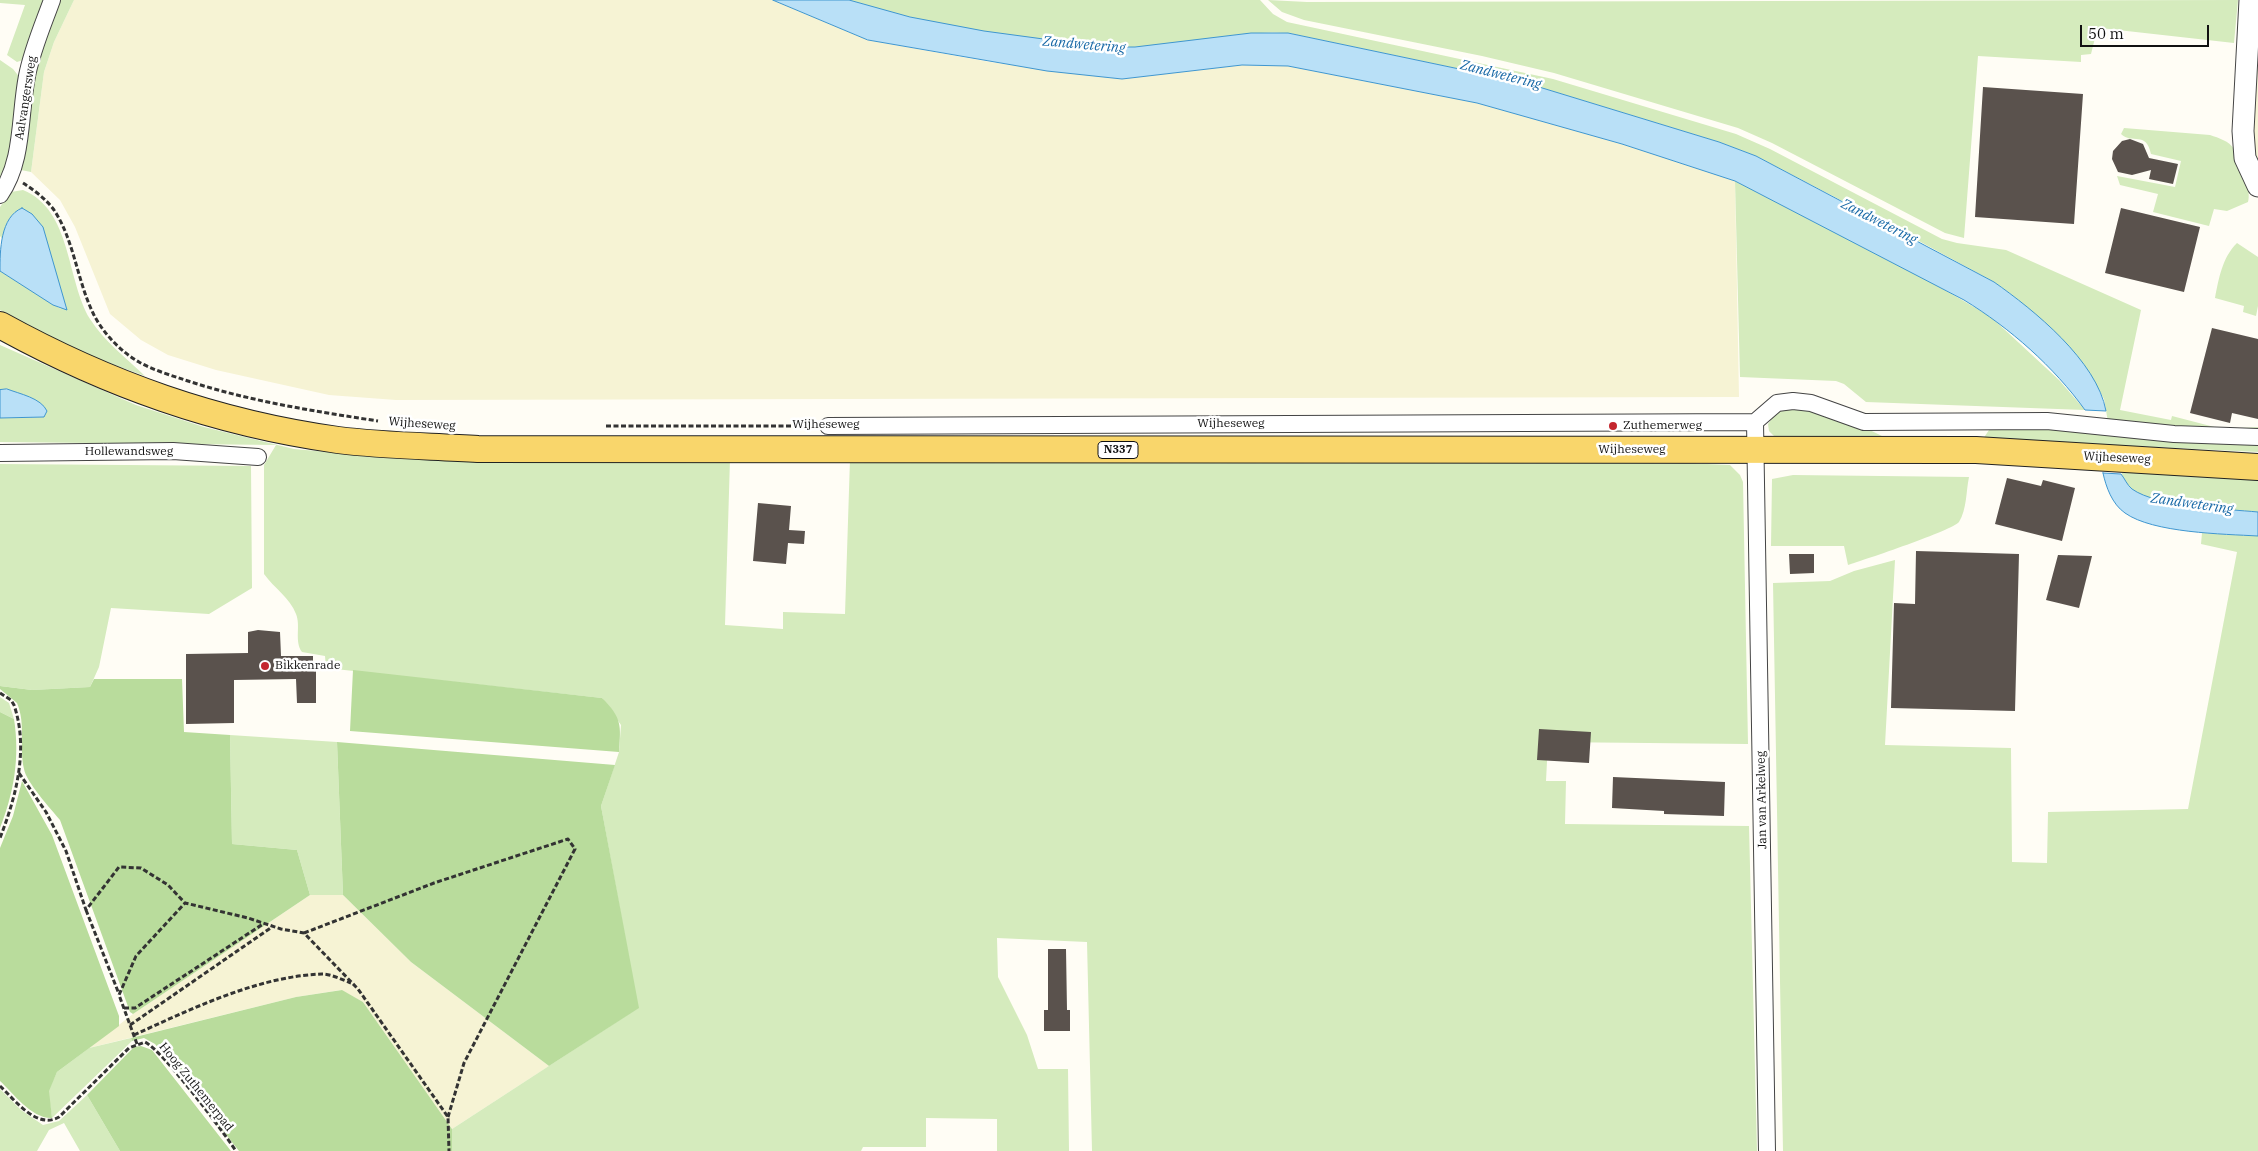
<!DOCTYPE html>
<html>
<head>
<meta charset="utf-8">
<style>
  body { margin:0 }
  #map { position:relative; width:2258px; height:1151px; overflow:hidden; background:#fffdf5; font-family:"IBM Plex Serif",serif }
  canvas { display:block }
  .scale { position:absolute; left:2080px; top:25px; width:129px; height:22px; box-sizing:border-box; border:2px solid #111; border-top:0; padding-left:6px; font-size:15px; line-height:18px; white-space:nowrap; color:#111; -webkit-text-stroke:4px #fff; paint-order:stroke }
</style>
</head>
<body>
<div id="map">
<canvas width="2258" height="1151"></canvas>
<div class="scale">50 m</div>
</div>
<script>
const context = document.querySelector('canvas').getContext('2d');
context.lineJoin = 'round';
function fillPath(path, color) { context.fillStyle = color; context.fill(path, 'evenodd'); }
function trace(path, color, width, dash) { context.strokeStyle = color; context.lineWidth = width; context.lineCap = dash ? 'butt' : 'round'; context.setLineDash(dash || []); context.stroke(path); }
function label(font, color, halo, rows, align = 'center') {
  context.font = font + ' "IBM Plex Serif",serif'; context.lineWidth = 5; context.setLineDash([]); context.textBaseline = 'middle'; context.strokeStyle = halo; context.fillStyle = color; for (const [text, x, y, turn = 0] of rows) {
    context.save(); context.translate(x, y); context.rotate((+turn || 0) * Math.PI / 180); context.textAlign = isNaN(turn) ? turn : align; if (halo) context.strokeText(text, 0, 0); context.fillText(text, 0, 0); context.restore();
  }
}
fillPath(new Path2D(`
  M74 0H773L868 40 990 62 1122 79 1242 65 1288 66 1477 103 1622 144 1735 181 1739 397 396 400 329 395 216 370 168 355 141 340 110 314 75 227 60 200 31 172 44 72 54 42Z
  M2258 3V167L2248 139Z
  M310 895H343L411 962 549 1066 452 1129 363 1002 341 990 296 997 89 1048 133 1014Z`), '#f6f3d4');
fillPath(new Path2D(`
  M0 0H47L26 59 17 62 7 55 25 5 0 3Z
  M58 0H74L54 42 44 72 31 172 21 170 32 76Z
  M849 0H1260L1273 14 1287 22 1553 79 1736 134 1770 149 1942 239 1957 243 2006 250 2141 310 2120 410 2171 420 2172 416 2222 429 2258 427V431L2108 422 2104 399 2088 371 2047 326 2011 294 1994 282 1917 240 1756 156 1719 142 1526 83 1288 33C1236 29 1185 47 1133 47 1044 46 934 27 849 0Z
  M1268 0 1307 2 2238 0 2234 43 2100 28 2096 34 2091 54 2081 55V62L1978 56 1964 238 1945 233 1772 143 1738 128 1554 73 1482 56 1304 20 1282 12Z
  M0 60 13 69 21 79 13 150 0 181Z
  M2124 128 2210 135C2219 138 2229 141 2234 149 2241 160 2252 191 2248 202L2227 211 2214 209 2209 226 2153 212 2158 194 2120 185 2117 176 2175 187 2181 161 2151 154C2146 130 2132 145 2121 134Z
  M1735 181 1933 283 1991 317 2059 380 2085 410 1866 402 1844 384 1836 381 1740 377Z
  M23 190C72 210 66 279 90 319 104 341 126 358 145 376 94 359 47 336 0 310V271L61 309 0 236V207L11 192Z
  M2237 243 2258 257V306L2256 316 2243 312 2244 306 2215 298C2219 278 2222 258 2237 243Z
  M0 345 136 405 204 427 294 449 395 458 730 459 725 625 783 629V612L845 614 850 459 1638 461 1730 465 1740 475 1743 482 1748 744 1548 742 1546 781H1566L1565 824 1749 826 1757 1151H1092L1087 942 997 938 998 977 1027 1035 1038 1069H1068L1069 1151H997V1119L926 1118V1147H863L861 1151H452V1129L638 1008 601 806 619 752 621 725 602 698 326 668 325 656 302 652C294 641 301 626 296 614 290 598 274 588 264 574V465L276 445 0 442V418L43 417 7 389 0 390Z
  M1792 405 1843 417 1882 436 1776 438 1769 431 1768 424 1780 407Z
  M1991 427 2042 428 2258 442V452L1983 439Z
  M0 464 251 466 252 588 209 614 111 608 99 667 90 687 32 690 0 686Z
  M2121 468 2258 480V512C2224 508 2163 508 2134 491 2127 487 2121 476 2121 468Z
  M1793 475 1969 477C1966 491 1967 509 1959 522 1953 530 1864 560 1848 565L1844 546H1771L1772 479Z
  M2202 533 2258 536V1151H1783L1773 583 1830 581 1854 571 1895 560 1885 745 2011 748 2012 862 2047 863 2048 812 2188 809 2237 552 2201 544Z
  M0 697 9 703 14 719 0 712Z
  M230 735 337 742 343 895H310L297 850 232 844Z
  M131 1038 132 1041 52 1118 48 1091 57 1072 89 1048Z
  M0 1089 21 1110 43 1125 59 1121 87 1095 120 1151H80L64 1123 49 1130 37 1151H0Z`), '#d5ebbd');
fillPath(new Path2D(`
  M353 670 602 698C622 718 621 725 619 752L350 731Z
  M94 679H182L184 732 230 735 232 844 297 850 310 895 133 1014 130 1012 60 820C51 809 26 782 24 769 19 747 26 724 17 703L0 689V686L32 690 90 687Z
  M0 712 14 719C20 757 14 793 0 828Z
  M337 742 615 765 601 806 639 1008 549 1066 411 962 343 895Z
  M22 781 52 835 119 1016V1026L57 1072 49 1091 52 1118C32 1119 13 1093 0 1081V848L13 816Z
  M342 990 363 1002 452 1129V1151H239L155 1044 144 1038 132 1041 131 1038 296 997Z
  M141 1046 152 1050 231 1151H120L87 1095 134 1047Z`), '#b9dc9c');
const water = new Path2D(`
  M773 0H849L910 17 984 31 1103 47H1135L1251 33H1288L1526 83 1719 142 1756 156 1994 282C2034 310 2097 361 2106 411L2085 410C2054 367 2010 328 1964 300L1735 181 1622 144 1477 103 1288 66 1242 65 1122 79 1047 71 868 40Z
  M22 208 32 214 43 227 67 310 53 305 0 271C0 251 0 217 22 208Z
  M7 389C20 394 41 398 47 411L44 417 0 418V390Z
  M2103 473 2121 474C2125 479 2127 485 2132 489 2157 507 2227 509 2258 512V536C2223 534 2153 533 2125 513 2112 504 2106 487 2103 473Z`);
fillPath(water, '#b9e0f7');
trace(water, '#3f96cf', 1);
fillPath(new Path2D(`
  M1983 87 2083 94 2074 224 1975 217Z
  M2130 139 2143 144 2149 158 2178 164 2173 184 2149 179 2151 170 2132 175 2118 172 2112 159 2113 151 2122 141Z
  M2121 208 2200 227 2184 292 2105 273Z
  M2212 328 2258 339V419L2232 413 2230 423 2190 413Z
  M2007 478 2041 486 2043 480 2075 488 2062 541 1995 524Z
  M758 503 791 506 789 530 805 531 804 544 788 543 786 564 753 561Z
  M1916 551 2019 554 2015 711 1891 708 1894 603 1915 604Z
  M1789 554H1814V573L1790 574Z
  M2058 555 2092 556 2079 608 2046 600Z
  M258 630 280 632 281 656H313V667L316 666V703H297L296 679 234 680V723L186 724V654L248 653V632Z
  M1539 729 1591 732 1589 763 1537 760Z
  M1613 777 1725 782 1724 816 1664 814V811L1612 808Z
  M1048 949H1066L1067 1010H1070V1031H1044V1010H1048Z`), '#5a524d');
const minor = new Path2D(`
  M0 195C24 160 19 117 27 76 32 50 43 25 52 0
  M828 426 1755 422
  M0 453 173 451 258 457
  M1767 1151 1755 422 1777 403 1793 401 1811 403 1864 422 2047 421 2174 434 2258 437`);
const tertiary = new Path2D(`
  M2250 0 2243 131 2245 158 2258 186`);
const primary = new Path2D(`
  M0 325C107 384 216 423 338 440 384 446 432 446 478 449L1976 450 2258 467`);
trace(minor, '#444', 18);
trace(tertiary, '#444', 23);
trace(primary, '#222', 28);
trace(new Path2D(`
  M23 183C34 190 46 199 54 210 74 240 77 280 93 313 102 332 121 352 139 362 153 370 170 375 185 380 248 401 313 411 378 421
  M606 426H812
  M0 693 11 700 14 705C29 749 16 797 0 838
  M19 773 46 812 66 851 86 910 119 867 141 868 168 885 185 903 248 918 281 929 304 933 358 989 448 1117 449 1151
  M86 910 119 994
  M304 933 434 883 568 839 575 849 464 1063 448 1117
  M124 1008H135L263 924
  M130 1025 272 927
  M134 1035C191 1009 259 976 322 974 331 974 343 980 351 983
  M137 1044 119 995 136 956 185 903
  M0 1086C15 1100 37 1130 59 1117L129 1048 145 1042C163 1051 222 1130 236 1151`), '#333', 3, [5, 2.5]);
trace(minor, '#fff', 16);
trace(tertiary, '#fff', 21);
trace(primary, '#f9d66b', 26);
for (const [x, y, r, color] of [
  [1613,426,5,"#c4262e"],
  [265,666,5,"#c4262e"]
]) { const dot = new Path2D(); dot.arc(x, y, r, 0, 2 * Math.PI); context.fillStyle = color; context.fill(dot); trace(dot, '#fff', 2); }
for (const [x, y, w] of [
  [1118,450,40]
]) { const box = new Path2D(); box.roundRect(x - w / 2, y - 8.5, w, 17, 4); context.fillStyle = '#fff'; context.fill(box); trace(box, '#111', 1); }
label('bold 11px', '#111', null, [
  ["N337",1118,450]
]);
label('12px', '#111', '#fff', [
  ["Aalvangersweg",26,98,-81],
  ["Wijheseweg",422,424,4],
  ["Wijheseweg",1231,424],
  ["Wijheseweg",826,425],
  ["Wijheseweg",1632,450],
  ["Hollewandsweg",129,452],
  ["Wijheseweg",2117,458,3],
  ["Jan van Arkelweg",1762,800,-91],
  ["Hoog Zuthemerpad",196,1087,51]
]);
label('12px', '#111', '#fff', [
  ["Zuthemerweg",1623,426],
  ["Bikkenrade",275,666]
], 'left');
label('italic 14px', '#1768a6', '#fff', [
  ["Zandwetering",1084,45,5],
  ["Zandwetering",1501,75,14],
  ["Zandwetering",1879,222,27],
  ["Zandwetering",2192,504,8]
]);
</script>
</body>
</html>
